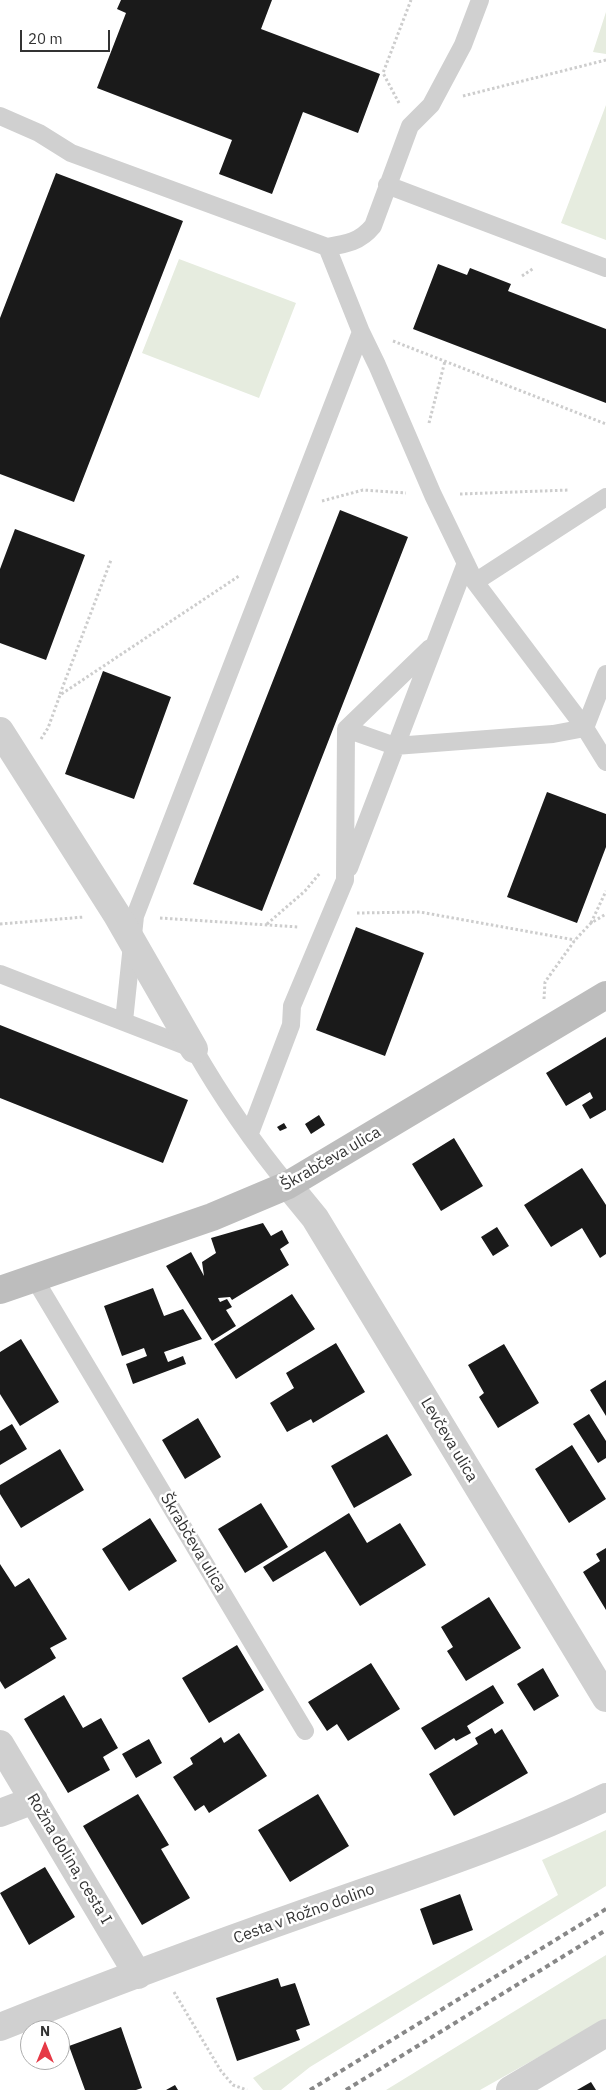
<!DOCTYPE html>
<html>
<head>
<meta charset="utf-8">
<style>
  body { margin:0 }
  #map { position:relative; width:606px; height:2090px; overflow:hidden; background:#fff; font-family:"IBM Plex Sans",sans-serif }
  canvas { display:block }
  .north { position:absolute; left:20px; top:2020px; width:50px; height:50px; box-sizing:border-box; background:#fff; border:1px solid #adadad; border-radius:50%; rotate:0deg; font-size:14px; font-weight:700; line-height:20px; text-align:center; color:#333 }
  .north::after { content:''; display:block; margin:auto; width:18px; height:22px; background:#e63946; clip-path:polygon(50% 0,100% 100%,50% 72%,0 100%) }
  .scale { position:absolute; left:20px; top:30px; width:90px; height:22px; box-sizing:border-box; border:2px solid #333; border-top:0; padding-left:6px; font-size:15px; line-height:18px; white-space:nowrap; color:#333; -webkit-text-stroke:4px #fff; paint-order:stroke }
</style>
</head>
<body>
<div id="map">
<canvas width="606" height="2090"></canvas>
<div class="north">N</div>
<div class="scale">20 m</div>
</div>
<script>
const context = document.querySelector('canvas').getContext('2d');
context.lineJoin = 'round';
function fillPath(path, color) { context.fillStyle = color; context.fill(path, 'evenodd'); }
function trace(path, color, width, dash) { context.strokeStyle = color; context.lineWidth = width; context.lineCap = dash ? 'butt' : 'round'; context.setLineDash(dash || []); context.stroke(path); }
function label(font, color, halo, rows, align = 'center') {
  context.font = font + ' "IBM Plex Sans",sans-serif'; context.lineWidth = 5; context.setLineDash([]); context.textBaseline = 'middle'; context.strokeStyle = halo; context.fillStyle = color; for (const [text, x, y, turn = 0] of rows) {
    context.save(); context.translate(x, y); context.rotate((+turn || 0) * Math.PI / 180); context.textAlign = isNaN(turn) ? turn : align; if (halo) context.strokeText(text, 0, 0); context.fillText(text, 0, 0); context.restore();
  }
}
fillPath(new Path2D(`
  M606 12V54L593 52Z
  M606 105V240L561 223Z
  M179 259 296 303 259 398 142 353Z
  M606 1830V1886L310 2067 281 2090H263L253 2078 558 1895 542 1860Z
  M606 1955V2019L480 2090H386Z`), '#e6ecdf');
fillPath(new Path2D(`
  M121 0H272L261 29 380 74 358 133 303 112 272 194 219 174 232 140 97 88 126 13 117 9Z
  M56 173 183 221 74 502 0 474V318Z
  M438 264 467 275 470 268 511 284 508 291 606 329V403L413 329Z
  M340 510 408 537 262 911 193 884Z
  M15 529 85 555 46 660 0 643V569Z
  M103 671 171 697 134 799 65 774Z
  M547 792 606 814V847L577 923 507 897Z
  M356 927 424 953 385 1056 316 1030Z
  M0 1025 188 1100 163 1163 0 1098Z
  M606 1037V1110L590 1119 582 1105 593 1098 590 1092 566 1106 546 1073Z
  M319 1115 325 1125 311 1134 305 1124Z
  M284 1123 287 1128 280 1131 277 1127Z
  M454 1138 483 1186 441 1211 412 1164Z
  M582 1168 606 1205V1254L600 1258 582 1228 551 1247 524 1205Z
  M263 1223 271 1236 282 1230 289 1243 280 1249 289 1265 232 1300 230 1297 218 1298 220 1302 227 1299 232 1307 226 1310 236 1326 212 1341 166 1266 191 1252 204 1276 202 1262 216 1253 211 1238Z
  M497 1227 509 1246 493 1256 481 1237Z
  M153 1288 164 1316 183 1309 202 1339 164 1352 168 1362 183 1356 186 1364 133 1384 126 1364 147 1356 144 1348 122 1356 104 1306Z
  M292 1294 315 1329 236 1379 214 1344Z
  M21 1339 59 1402 20 1426 0 1394V1352Z
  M336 1343 365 1392 313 1423 311 1419 287 1432 270 1403 294 1388 286 1373Z
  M504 1344 539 1403 498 1428 479 1397 484 1393 468 1365Z
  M606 1380V1416L590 1390Z
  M589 1414 606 1441V1458L598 1463 573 1424Z
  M198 1418 221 1457 185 1479 162 1440Z
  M12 1424 27 1449 0 1465V1431Z
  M387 1434 412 1475 354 1508 331 1466Z
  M572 1445 606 1499 569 1523 535 1469Z
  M60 1449 84 1490 21 1528 0 1494V1485Z
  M261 1503 288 1547 245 1573 218 1529Z
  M349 1513 367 1543 400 1523 426 1565 360 1606 325 1551 273 1582 263 1567Z
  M150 1518 177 1561 129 1591 102 1549Z
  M606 1548V1610L583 1572 600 1561 596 1554Z
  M0 1564 15 1587 29 1578 67 1639 50 1648 56 1658 5 1689 0 1681Z
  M489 1597 521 1648 466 1681 447 1651 453 1647 441 1627Z
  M237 1645 264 1690 209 1723 182 1678Z
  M371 1663 400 1709 348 1741 337 1724 327 1731 308 1702Z
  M543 1668 559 1696 534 1711 517 1684Z
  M493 1685 504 1703 467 1726 471 1733 456 1741 454 1738 435 1750 421 1728Z
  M64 1695 83 1728 101 1718 118 1748 103 1757 110 1770 68 1793 24 1719Z
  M492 1728 495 1734 502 1729 528 1773 454 1816 429 1774 478 1744 475 1738Z
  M239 1733 267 1776 209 1813 204 1805 195 1811 173 1777 193 1764 190 1758 221 1737 224 1743Z
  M149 1739 162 1763 136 1778 122 1754Z
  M138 1794 169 1845 161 1849 190 1898 142 1925 83 1826Z
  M318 1794 349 1846 290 1882 258 1830Z
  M45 1867 75 1917 29 1945 0 1893Z
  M460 1894 473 1930 433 1945 420 1909Z
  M278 1978 281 1987 295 1983 310 2025 296 2030 300 2040 237 2061 216 1998Z
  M121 2027 142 2088 136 2090H85L69 2046Z
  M591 2082 596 2090H577Z
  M175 2085 178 2090H166Z`), '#1a1a1a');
trace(new Path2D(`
  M463 96 606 60
  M399 103 383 73 411 0
  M522 276 534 268
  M393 341 606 424
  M429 423 445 361
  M460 494 569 490
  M322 501 363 490 406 493
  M60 694 111 560
  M41 739 48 728 60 695 239 576
  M357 913 420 912 575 940
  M160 918 299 927
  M591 923 606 891
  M0 924 84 917
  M267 924 305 891 320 873
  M544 999 545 982 575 940 591 923 606 914
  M174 1992 221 2071 233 2085 247 2090`), '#cdcdcd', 3, [2.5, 2.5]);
trace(new Path2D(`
  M0 116 39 133 71 153 327 247C346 244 360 242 373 226L410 126 431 105 463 45 480 0
  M387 185 606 268
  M475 582 606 497
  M606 674 585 728 606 762
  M346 729 430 648
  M349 868 466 563
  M0 974 194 1049C219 1093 255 1146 288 1185
  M124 1021 135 916 361 332 327 247
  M250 1133 291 1025 292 1006 345 880 346 729 395 746 553 734 585 728 475 582 433 495 377 365 361 332
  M34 1278 305 1731`), '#d0d0d0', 18);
trace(new Path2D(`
  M0 731 117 915 194 1049
  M288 1185 315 1218 606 1698
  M0 1744 138 1975
  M0 1813 34 1800
  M0 2027C103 1986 208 1947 313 1910 411 1875 512 1843 606 1797
  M510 2090 606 2033`), '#d0d0d0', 28);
trace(new Path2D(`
  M0 1290 212 1217 288 1185 606 995`), '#bdbdbd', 28);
trace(new Path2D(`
  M310 2090 606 1909
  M346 2090 606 1930`), '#888', 4, [5, 4]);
label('16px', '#333', '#fff', [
  ["Škrabčeva ulica",331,1159,-30],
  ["Levčeva ulica",449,1440,59],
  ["Škrabčeva ulica",193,1543,59],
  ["Rožna dolina, cesta I",69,1859,59],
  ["Cesta v Rožno dolino",304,1914,-20]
]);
</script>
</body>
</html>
